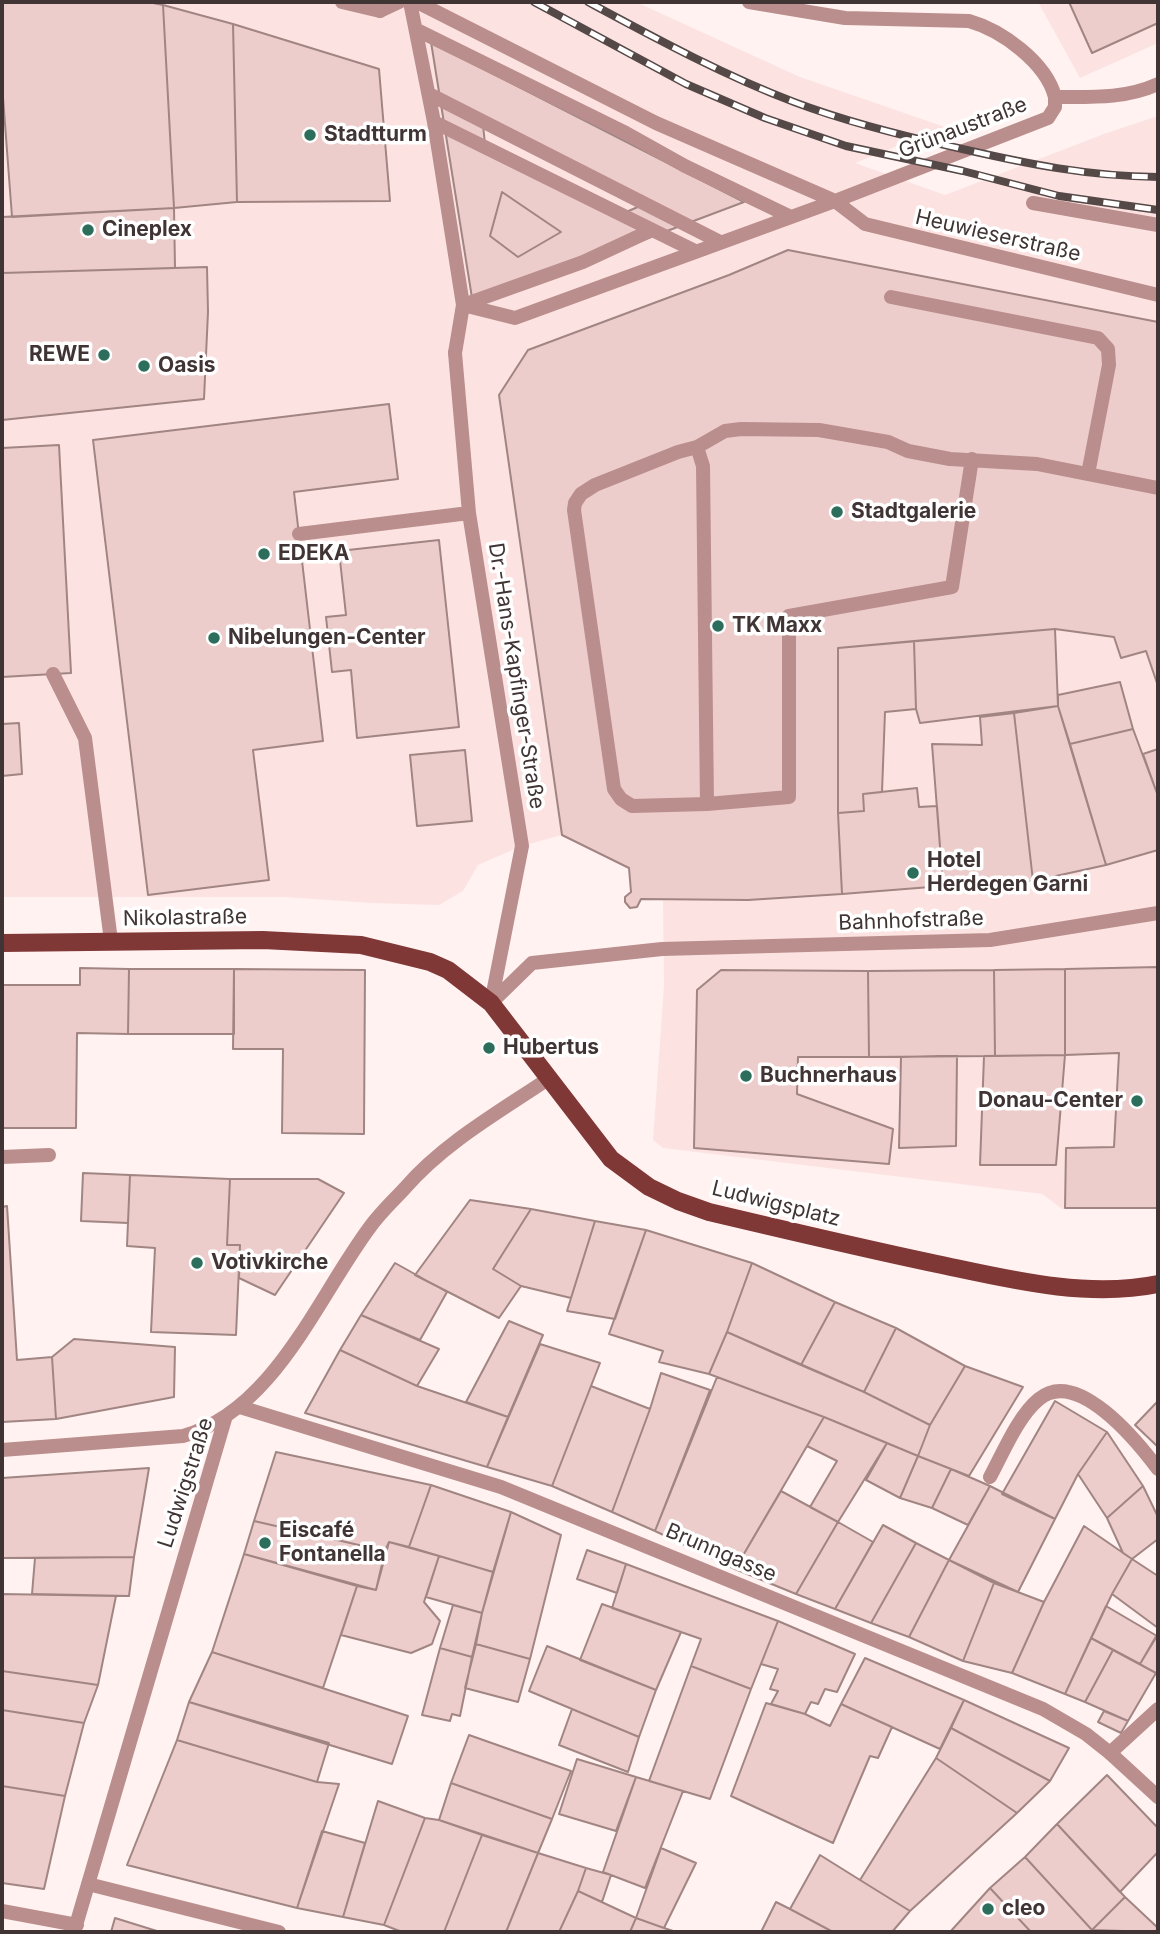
<!DOCTYPE html>
<html>
<head>
<meta charset="utf-8">
<style>
  body { margin:0 }
  #map { position:relative; width:1160px; height:1934px; overflow:hidden; background:#fff2f1; font-family:Inter,sans-serif }
  canvas { display:block }
  .frame { position:absolute; inset:0; border:4px solid #403434; pointer-events:none }
</style>
</head>
<body>
<div id="map">
<canvas width="1160" height="1934"></canvas>
<div class="frame"></div>
</div>
<script>
const context = document.querySelector('canvas').getContext('2d');
context.lineJoin = 'round';
function fillPath(path, color) { context.fillStyle = color; context.fill(path, 'evenodd'); }
function trace(path, color, width, dash) { context.strokeStyle = color; context.lineWidth = width; context.lineCap = dash ? 'butt' : 'round'; context.setLineDash(dash || []); context.stroke(path); }
function label(font, color, halo, rows, align = 'center') {
  context.font = font + ' Inter,sans-serif'; context.lineWidth = 7; context.setLineDash([]); context.textBaseline = 'middle'; context.strokeStyle = halo; context.fillStyle = color; for (const [text, x, y, turn = 0] of rows) {
    context.save(); context.translate(x, y); context.rotate((+turn || 0) * Math.PI / 180); context.textAlign = isNaN(turn) ? turn : align; if (halo) context.strokeText(text, 0, 0); context.fillText(text, 0, 0); context.restore();
  }
}
fillPath(new Path2D(`
  M2 2H636L800 77 945 127 855 163 945 195 1104 134 1158 116V1209H1062L1042 1194 663 1148 653 1140 664 985 663 900H633L629 868 562 835 522 846 478 865 463 891 439 905 370 903 285 897H2Z
  M1038 2H1158V43L1080 78Z`), '#fce3e2');
const building = new Path2D(`
  M2 2H148L163 5 174 208 12 217 2 84Z
  M1069 2H1158V23L1092 53Z
  M163 5 233 24 237 202 174 208Z
  M233 24 379 69 390 201 237 202Z
  M431 42 744 202 473 304ZM482 116 649 202 615 217 486 153ZM502 192 561 232 518 257 490 236Z
  M502 192 527 209 561 232 518 257 490 236Z
  M174 208 175 268 2 273V217Z
  M788 250 1158 322V686L1146 651 1121 658 1114 637 1055 629 838 648V813L842 894 748 900 641 899 637 907 630 908 625 902V897L631 892 629 868 562 835 499 395 528 350 729 275Z
  M207 267 208 312 204 399 2 420V273Z
  M389 404 398 479 294 492 323 741 253 750 269 880 148 895 93 440Z
  M59 445 71 673 2 677V448Z
  M439 540 459 727 357 738 351 670 332 672 326 617 346 615 339 551Z
  M1055 629 1058 706 920 723 916 709 914 641Z
  M914 641 916 709 885 712 882 792 863 794 864 811 838 813V648Z
  M1120 682 1133 729 1070 744 1058 706V695Z
  M1058 706 1106 865 1033 881 1014 713Z
  M1014 713 1033 881 943 886 932 744 982 745 980 717Z
  M19 723 22 774 2 776V724Z
  M1133 729 1158 796V850L1106 865 1070 744Z
  M1158 749V796L1143 754Z
  M465 750 472 821 417 826 410 755Z
  M917 788 919 807 937 806 943 886 842 894 838 813 864 811 863 794Z
  M1158 967V1208H1065L1066 1148 1114 1147 1119 1053 1065 1055V969Z
  M80 968 129 969 128 1034 77 1033 76 1128H2V985H80Z
  M129 969H234V1034H128Z
  M234 969 365 970 364 1134 282 1133 283 1049H233Z
  M1065 969V1055L995 1056 994 970Z
  M721 970 868 971 869 1057H798L797 1094 893 1129 889 1164 694 1148 697 990Z
  M994 970 995 1056 869 1057 868 971Z
  M1065 1055 1056 1165H980L984 1056Z
  M957 1056 956 1146 899 1148 901 1057Z
  M83 1173 130 1175 128 1223 81 1221Z
  M130 1175 230 1179 227 1245H240L236 1335 151 1332 155 1248 127 1246Z
  M230 1179H318L344 1193 275 1295 239 1278 240 1245H227Z
  M470 1200 531 1209 493 1269 521 1286 499 1318 415 1275Z
  M7 1206 17 1360 52 1357 56 1419 2 1422V1207Z
  M531 1209 595 1221 571 1298 521 1286 493 1269Z
  M595 1221 646 1230 615 1319 567 1311Z
  M646 1230 752 1263 727 1332 709 1374 659 1362 663 1351 609 1334Z
  M395 1263 447 1292 420 1340 361 1315Z
  M752 1263 835 1302 801 1365 727 1332Z
  M835 1302 896 1328 864 1392 801 1365Z
  M361 1315 439 1349 417 1386 340 1350Z
  M509 1321 543 1335 508 1417 466 1402Z
  M896 1328 965 1366 930 1425 864 1392Z
  M727 1332 864 1392 930 1425 918 1456 824 1417 709 1374Z
  M74 1339 175 1347 174 1397 56 1419 52 1357Z
  M540 1344 600 1363 552 1486 487 1467Z
  M340 1350 417 1386 508 1417 487 1467 305 1413Z
  M965 1366 1023 1387 969 1476 918 1456 930 1425Z
  M661 1373 710 1390 655 1531 612 1512 650 1409Z
  M717 1377 824 1417 735 1569 655 1531Z
  M591 1386 650 1409 612 1512 552 1486Z
  M1055 1401 1107 1432 1078 1474 1055 1519 1002 1494Z
  M1158 1401V1447L1135 1425Z
  M824 1417 887 1443 838 1522 810 1507 837 1461 807 1446Z
  M1107 1432 1143 1486 1107 1518 1078 1474Z
  M887 1443 918 1456 900 1498 866 1480Z
  M276 1452 431 1485 409 1547 389 1542 385 1551 254 1521Z
  M918 1456 951 1469 932 1508 900 1498Z
  M149 1468 134 1557 2 1558V1478Z
  M951 1469 990 1486 968 1525 932 1508Z
  M431 1485 511 1512 493 1572 409 1547Z
  M990 1486 1055 1519 1018 1592 949 1560Z
  M1143 1486 1158 1517V1539L1132 1559 1123 1553 1107 1518Z
  M781 1491 838 1522 796 1594 735 1569Z
  M511 1512 561 1535 530 1659 476 1644 482 1613Z
  M254 1521 385 1551 376 1590 244 1554Z
  M838 1522 873 1542 835 1609 796 1594Z
  M883 1525 916 1543 871 1623 835 1609Z
  M1084 1526 1132 1559 1112 1594 1065 1694 1012 1673 1044 1602Z
  M389 1542 439 1556 424 1602 440 1621 432 1644 411 1653 341 1635 357 1586 376 1590Z
  M916 1543 949 1560 909 1637 871 1623Z
  M587 1550 626 1564 617 1593 577 1579Z
  M244 1554 357 1586 323 1688 212 1652Z
  M439 1556 493 1572 482 1613 426 1597Z
  M134 1557 129 1596 32 1594 35 1558Z
  M1132 1559 1158 1576V1628L1112 1594Z
  M949 1560 994 1583 963 1661 909 1637Z
  M626 1564 778 1621 751 1689 691 1666 701 1639 612 1608Z
  M994 1583 1044 1602 1012 1673 963 1661Z
  M2 1594 116 1596 98 1685 2 1671Z
  M602 1604 681 1632 656 1690 580 1660Z
  M453 1605 482 1613 472 1657 440 1648Z
  M1106 1606 1157 1636 1140 1664 1091 1638Z
  M778 1621 855 1654 837 1692 825 1689 818 1704 811 1702 805 1714 771 1704 778 1691 770 1689 778 1669 761 1664Z
  M1158 1633V1674L1140 1664Z
  M1091 1638 1113 1650 1085 1702 1065 1694Z
  M476 1644 530 1659 518 1702 465 1688Z
  M547 1646 656 1690 639 1737 529 1691Z
  M440 1648 472 1657 460 1716 452 1714 450 1721 422 1715Z
  M1113 1650 1156 1673 1128 1721 1085 1702Z
  M212 1652 408 1716 392 1764 189 1702Z
  M865 1658 964 1700 940 1749 841 1704Z
  M691 1666 751 1689 710 1799 649 1781Z
  M2 1671 98 1685 84 1723 2 1710Z
  M964 1700 1069 1748 1050 1781 951 1728Z
  M189 1702 329 1743 317 1782 177 1740Z
  M766 1703 805 1714 830 1726 841 1704 892 1727 878 1758 870 1756 833 1843 731 1796Z
  M572 1709 639 1737 628 1772 559 1745Z
  M2 1710 84 1723 65 1796 2 1786Z
  M1104 1711 1128 1721 1121 1733 1098 1722Z
  M951 1728 1050 1781 1017 1813 936 1758Z
  M469 1735 571 1771 552 1819 451 1783Z
  M177 1740 317 1782 339 1784 297 1908 127 1865Z
  M936 1758 1017 1813 910 1911 860 1880Z
  M577 1759 636 1777 616 1831 559 1814Z
  M1107 1775 1158 1828V1852L1120 1892 1057 1824Z
  M636 1777 683 1791 645 1888 603 1872Z
  M451 1783 552 1819 538 1853 439 1820Z
  M2 1786 65 1796 44 1889 2 1883Z
  M378 1801 425 1818 384 1925 343 1917Z
  M425 1818 439 1820 482 1835 444 1932H402L384 1925Z
  M1057 1824 1125 1897 1092 1930 1025 1857Z
  M322 1831 365 1843 343 1917 297 1908Z
  M482 1835 538 1853 506 1932H444Z
  M661 1848 696 1863 664 1928 636 1918Z
  M538 1853 586 1868 578 1891 559 1932H506Z
  M820 1855 860 1880 910 1911 892 1932H833L790 1909Z
  M1025 1857 1092 1930 1090 1932H1031L990 1888Z
  M586 1868 611 1875 602 1902 578 1891Z
  M990 1888 1031 1932H950Z
  M578 1891 636 1918 630 1932H559Z
  M1125 1897 1158 1928 1155 1932 1092 1930Z
  M776 1902 790 1909 833 1932H761Z
  M115 1918 160 1932H111Z
  M636 1918 664 1928 676 1932H630Z`);
fillPath(building, '#eccdcb');
trace(building, '#a18583', 2);
trace(new Path2D(`
  M410 2 434 122 463 305 455 353
  M417 2 656 123 835 201 865 224 1158 295
  M380 11 399 2
  M417 30 626 133 685 166 791 217
  M429 94 720 242
  M434 122 695 251
  M1033 203 1158 225
  M891 297 1098 338 1108 349 1109 365 1088 474
  M463 305 515 318 835 201 1048 118 1055 107V97
  M463 305 583 262 652 230
  M697 447 703 466 707 804
  M972 459 952 587 789 616V797L707 804 632 806 621 799 614 789 574 510 575 503 581 494 595 485 678 452 697 447 725 431 741 429 819 430 888 442 908 451 950 459 1037 464 1158 488
  M53 674 85 738 111 941
  M2 1157 49 1155
  M990 1477C1003 1453 1018 1416 1039 1399 1077 1367 1137 1441 1158 1469
  M1158 1709 1110 1753 1158 1797`), '#ba8e8c', 14);
trace(new Path2D(`
  M342 2 380 11
  M455 353 469 513 522 846 491 1003
  M299 534 469 513
  M491 1003 532 963 662 949 990 940 1158 913
  M240 1407 501 1487 1043 1709 1086 1734 1110 1753
  M88 1884 279 1932
  M2 1911 77 1925
  M74 1932 225 1419`), '#ba8e8c', 14);
trace(new Path2D(`
  M749 2 845 18 969 21C1001 30 1046 62 1055 97 1091 97 1125 99 1158 84
  M2 1450 183 1436C274 1411 317 1298 370 1227 380 1213 393 1201 405 1188 444 1143 499 1112 548 1079`), '#ba8e8c', 14);
trace(new Path2D(`
  M2 943 263 940 361 945 430 962 448 970 491 1003 611 1159 649 1187 678 1201 709 1212C785 1230 861 1248 937 1264 1008 1279 1086 1299 1158 1284`), '#803837', 18);
const rail = new Path2D(`
  M534 2 686 84 765 118 846 146 963 171 1059 196 1158 210
  M588 2C655 38 723 75 794 102 847 122 903 136 958 148 1028 164 1086 176 1158 177`);
trace(rail, '#554948', 8);
trace(rail, '#fff', 5, [16]);
for (const [x, y, r, color] of [
  [310,135,7,"#2c6d5b"],
  [88,230,7,"#2c6d5b"],
  [104,355,7,"#2c6d5b"],
  [144,366,7,"#2c6d5b"],
  [837,512,7,"#2c6d5b"],
  [264,554,7,"#2c6d5b"],
  [718,626,7,"#2c6d5b"],
  [214,638,7,"#2c6d5b"],
  [913,873,7,"#2c6d5b"],
  [489,1048,7,"#2c6d5b"],
  [746,1076,7,"#2c6d5b"],
  [1137,1101,7,"#2c6d5b"],
  [197,1263,7,"#2c6d5b"],
  [265,1543,7,"#2c6d5b"],
  [988,1909,7,"#2c6d5b"]
]) { const dot = new Path2D(); dot.arc(x, y, r, 0, 2 * Math.PI); context.fillStyle = color; context.fill(dot); trace(dot, '#fff', 2.5); }
label('21px', '#403434', '#fff', [
  ["Grünaustraße",963,128,-21],
  ["Heuwieserstraße",998,236,13],
  ["Dr.-Hans-Kapfinger-Straße",516,676,81],
  ["Nikolastraße",185,918,-1],
  ["Bahnhofstraße",911,921,-2],
  ["Ludwigsplatz",776,1204,14],
  ["Ludwigstraße",186,1483,-72],
  ["Brunngasse",721,1553,23]
]);
label('bold 21px', '#403434', '#fff', [
  ["Stadtturm",324,135],
  ["Cineplex",102,230],
  ["REWE",90,355,"right"],
  ["Oasis",158,366],
  ["Stadtgalerie",851,512],
  ["EDEKA",278,554],
  ["TK Maxx",732,626],
  ["Nibelungen-Center",228,638],
  ["Hotel",927,861],
  ["Herdegen Garni",927,885],
  ["Hubertus",503,1048],
  ["Buchnerhaus",760,1076],
  ["Donau-Center",1123,1101,"right"],
  ["Votivkirche",211,1263],
  ["Eiscafé",279,1531],
  ["Fontanella",279,1555],
  ["cleo",1002,1909]
], 'left');
</script>
</body>
</html>
